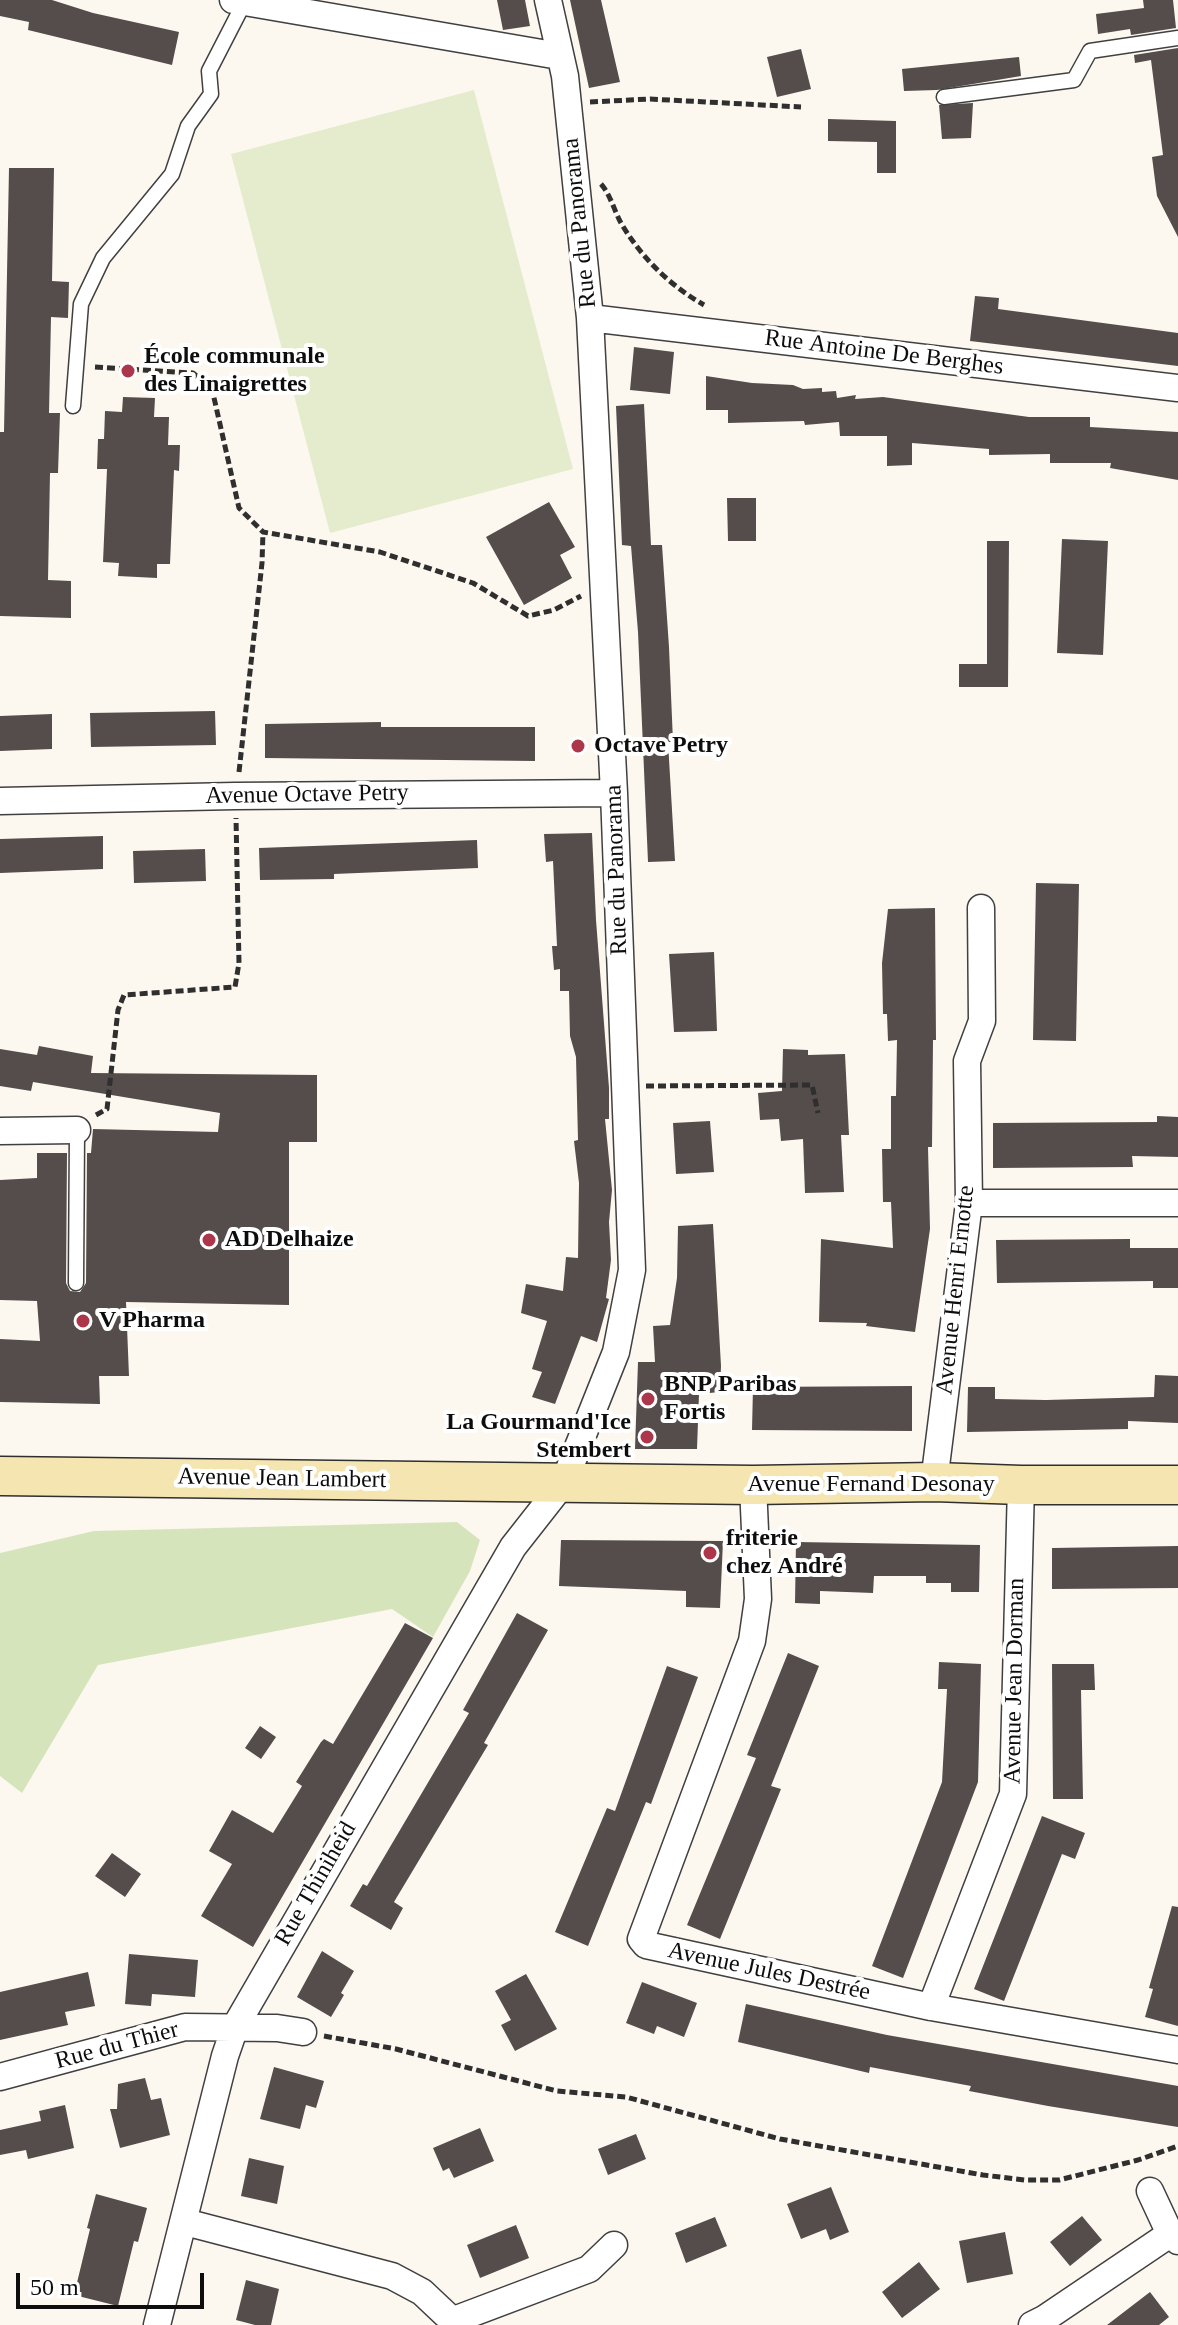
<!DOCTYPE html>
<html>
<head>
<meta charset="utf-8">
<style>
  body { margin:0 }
  #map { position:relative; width:1178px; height:2325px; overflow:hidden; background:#fdf8ef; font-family:"Times New Roman",serif }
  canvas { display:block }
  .scale { position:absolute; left:16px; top:2273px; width:188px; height:36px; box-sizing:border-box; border:4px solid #0d0d0d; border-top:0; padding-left:10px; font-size:24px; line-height:28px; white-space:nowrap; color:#0d0d0d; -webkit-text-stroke:6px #fff; paint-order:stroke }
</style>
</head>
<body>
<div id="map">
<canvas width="1178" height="2325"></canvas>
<div class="scale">50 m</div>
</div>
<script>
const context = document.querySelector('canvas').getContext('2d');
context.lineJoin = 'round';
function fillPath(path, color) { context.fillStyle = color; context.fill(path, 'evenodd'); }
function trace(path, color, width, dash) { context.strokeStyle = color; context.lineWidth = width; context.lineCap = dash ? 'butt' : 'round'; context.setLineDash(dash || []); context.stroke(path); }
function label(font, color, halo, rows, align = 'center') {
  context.font = font + ' "Times New Roman",serif'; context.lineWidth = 8; context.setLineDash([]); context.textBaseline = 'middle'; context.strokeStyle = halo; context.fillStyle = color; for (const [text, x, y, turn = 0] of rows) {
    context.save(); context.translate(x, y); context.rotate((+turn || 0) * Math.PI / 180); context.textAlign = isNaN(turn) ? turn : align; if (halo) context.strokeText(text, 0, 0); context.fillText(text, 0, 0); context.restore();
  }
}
fillPath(new Path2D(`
  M457 1522 480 1540 470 1571 433 1637 392 1609 98 1665 22 1793 0 1776V1553L94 1531Z`), '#d6e4bc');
fillPath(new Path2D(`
  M474 90 573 469 330 533 231 154Z`), '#e5eccd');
fillPath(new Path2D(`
  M0 0H52L93 13 179 32 172 65 28 30 29 22 0 16Z
  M497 0H525L530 26 503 30Z
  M570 0H601L620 82 589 88Z
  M1143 0H1173L1176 28 1131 35 1130 29 1098 34 1096 14 1144 8Z
  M1178 48V237L1157 196 1152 157 1163 155 1151 60 1135 63 1134 55Z
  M801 49 811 89 777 97 767 57Z
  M1019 57 1021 76 937 90 904 91 902 69Z
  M973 103 971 138 942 139 939 105Z
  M828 119 896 121V173H877V142L828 141Z
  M9 168H54L52 281 69 282 68 318 51 317 49 413H60L58 473H50L48 580 71 581V618L0 616V432H4Z
  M975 296 999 298 998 309 1178 333V366L970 341Z
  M634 347 674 352 670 394 630 390Z
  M706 376 752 383 793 385 803 389 822 388V392L836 391 837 398 856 395 855 399 883 397 1029 417H1090V427L1178 432V480L1110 468 1111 463H1050V454L989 455V449L912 443V465L887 466V436H840L839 422 805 425 804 421 728 423V410H706Z
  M123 397 155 398 154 417H169L168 445H180L179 471 174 470 170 564H157V578L118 576 119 563 103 562 107 469H97L98 439H104L105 411 122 412Z
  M644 404 651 545H662L669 647 673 742H668L675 861 648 862 638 632 631 546 622 545 616 406Z
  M727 498H756V541H728Z
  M549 502 575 547 560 555 572 578 524 605 486 537Z
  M1062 539 1108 541 1103 655 1057 653Z
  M987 541H1009L1008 687H959V664H987Z
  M215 711 216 745 91 747 90 713Z
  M52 714V749L0 751V716Z
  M381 722V727H535V761L265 758V724Z
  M592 833 596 920 609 1088V1119H605L612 1190 609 1222 611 1260 606 1298 609 1299 597 1342 581 1336 555 1404 532 1397 542 1372 532 1369 547 1321 521 1313 526 1284 563 1291 566 1257 578 1258 579 1183 574 1141 578 1140 576 1057 570 1036 569 991H560V969L554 970 552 946H557L553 861 546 862 544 834Z
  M103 836V869L0 873V839Z
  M477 840 478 868 334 874V879L260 880 259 848Z
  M205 849 206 881 134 883 133 851Z
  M1036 883 1079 884 1076 1041 1033 1040Z
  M935 908 936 1040H933L932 1147H928L930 1229 915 1332 866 1326 867 1323 819 1322 821 1239 893 1248 891 1202H883L882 1149H891V1096H896L897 1040 888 1041 887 1014H883L882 963 888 909Z
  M714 952 717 1031 674 1032 669 954Z
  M39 1046 93 1056 91 1073 317 1075V1142H289V1305L126 1302 129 1376H99L100 1404 0 1402V1339L40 1341 37 1301 0 1300V1180L37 1178V1153H67L66 1283 70 1291 80 1292 86 1283 87 1153H91L93 1129 218 1132 220 1113 33 1082 31 1091 0 1086V1049L37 1055Z
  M783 1049 808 1050V1055L845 1054 849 1135H841L844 1192 805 1193 803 1139 781 1141 779 1119 760 1120 758 1093 782 1091Z
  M1157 1116 1178 1117V1157L1132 1156 1133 1167 993 1168V1123L1157 1122Z
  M710 1121 714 1172 676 1174 673 1123Z
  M713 1224 721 1366 720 1392 699 1394 697 1449H635L638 1362H655L653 1326 670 1325 677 1278 678 1226Z
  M1130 1239V1248H1178V1288H1153V1281L997 1283 996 1240Z
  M1155 1375 1178 1376V1423L1128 1421V1429L967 1432 968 1387H995V1399L1046 1400 1154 1397Z
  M912 1386V1431L752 1430 753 1387Z
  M561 1540 723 1541 720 1608 686 1607V1591L559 1586Z
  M796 1542 980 1545 979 1592H951V1583H926V1576H874L873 1593 820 1591V1604L795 1603Z
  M1178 1546V1588L1052 1589V1548Z
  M517 1613 548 1630 484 1743 488 1745 394 1902 403 1908 391 1930 350 1906 363 1884 367 1886 469 1713 463 1710Z
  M405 1623 433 1638 253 1947 201 1916 232 1864 209 1851 232 1810 273 1833 302 1786 296 1782 321 1742 324 1739 333 1744Z
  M788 1653 819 1666 771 1786 781 1789 720 1939 687 1925 756 1758 747 1755Z
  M939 1662 981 1664 978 1782 903 1978 872 1966 942 1782 947 1689H938Z
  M1052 1664H1094L1095 1690H1081L1083 1799H1053Z
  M667 1666 698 1677 651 1804 646 1802 588 1946 555 1932 607 1808 615 1811Z
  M260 1726 276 1737 261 1759 245 1748Z
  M1042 1816 1085 1833 1075 1859 1062 1854 1004 2001 974 1989Z
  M112 1853 141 1874 125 1897 95 1876Z
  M1172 1906 1178 1907V2026L1145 2017 1153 1989 1149 1988Z
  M322 1951 354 1971 341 1993 344 1995 331 2017 297 1997Z
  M129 1954 198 1960 195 1997 152 1994 151 2006 125 2004Z
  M88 1972 95 2006 65 2012 68 2025 0 2040V1992Z
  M526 1974 557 2029 515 2051 501 2025 511 2020 495 1991Z
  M642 1982 697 2003 684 2037 657 2026 654 2034 626 2023Z
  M746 2004 887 2035 1178 2086V2127L1048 2106 969 2091 971 2086 870 2067 869 2073 738 2042Z
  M274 2067 324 2081 316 2108 306 2105 300 2129 260 2119Z
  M145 2078 151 2100 161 2098 170 2135 120 2148 110 2109H117L118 2084Z
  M65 2105 74 2148 28 2159 26 2150 0 2155V2130L41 2121 39 2111Z
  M480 2128 494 2161 454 2178 449 2168 443 2171 433 2148Z
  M636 2134 646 2159 608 2175 598 2149Z
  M249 2158 284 2166 277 2204 241 2196Z
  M831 2187 849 2232 830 2240 826 2229 801 2239 787 2204Z
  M96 2194 147 2208 138 2242 134 2241 118 2306 74 2295 90 2229 87 2228Z
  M1082 2216 1102 2240 1070 2266 1050 2242Z
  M715 2217 727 2246 686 2263 675 2233Z
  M516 2225 529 2258 480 2278 467 2245Z
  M1005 2232 1013 2274 967 2283 959 2241Z
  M919 2262 940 2289 902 2318 882 2292Z
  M246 2280 279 2289 271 2325H255L236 2320Z
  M1150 2292 1169 2317 1159 2325H1107Z`), '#544d4b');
const service = new Path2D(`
  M944 97 1074 80 1090 51 1178 38
  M73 406 81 304 103 258 172 174 188 126 211 94 209 71 245 1
  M76 1283 77 1130`);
const minor = new Path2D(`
  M233 0 559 56
  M590 318 1178 388
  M0 801 235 796 614 793
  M0 1131 77 1130
  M969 1203H1178
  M934 1482 969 1203 967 1061 982 1021 981 908
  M753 1485 758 1599 752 1641 641 1939 646 1945 931 2007 1178 2050
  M931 2007 1013 1794 1021 1485
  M0 2077 185 2027 277 2028 303 2032
  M1150 2191 1170 2234 1178 2241
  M185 2222 392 2276 422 2292 457 2325
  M454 2320 589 2269 614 2245
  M157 2325 225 2056 235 2027 513 1547 564 1482 616 1352 632 1270 614 793 590 318 565 76 548 0
  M1032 2325 1044 2319 1170 2234`);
const secondary = new Path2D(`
  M0 1476 753 1485 934 1482 1021 1485H1178`);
trace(service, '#404040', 17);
trace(minor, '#404040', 29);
trace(secondary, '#2f2f2f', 41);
trace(new Path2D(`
  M590 102 650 99 801 107
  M601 184C610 194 614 210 621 223 641 257 669 285 704 305
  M95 367 193 373 212 389 239 508 263 532 380 552 473 583 528 616 554 610 581 596
  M239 772 262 563 263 532
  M646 1086 812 1085 818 1113
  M96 1115 107 1109 118 1010 124 995 235 987 239 963 236 818
  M324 2036 396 2049 557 2091 626 2097 780 2139 983 2175 1025 2180H1059L1138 2160 1178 2146`), '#2f2f2f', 5, [8, 4]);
trace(service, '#fff', 14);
trace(minor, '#fff', 26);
trace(secondary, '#f5e5b1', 38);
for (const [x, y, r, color] of [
  [128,371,8,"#ac364a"],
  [578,746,8,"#ac364a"],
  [209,1240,8,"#ac364a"],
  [83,1321,8,"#ac364a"],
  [648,1399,8,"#ac364a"],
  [647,1437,8,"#ac364a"],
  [710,1553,8,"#ac364a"]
]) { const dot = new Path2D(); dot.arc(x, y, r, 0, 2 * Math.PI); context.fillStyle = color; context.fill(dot); trace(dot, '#fff', 3); }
label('24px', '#0d0d0d', '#fff', [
  ["Rue du Panorama",580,223,-96],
  ["Rue Antoine De Berghes",884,353,7],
  ["Avenue Octave Petry",307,795,-1],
  ["Rue du Panorama",617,870,-92],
  ["Avenue Henri Ernotte",956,1290,-84],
  ["Avenue Jean Lambert",282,1479,1],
  ["Avenue Fernand Desonay",871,1485],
  ["Avenue Jean Dorman",1015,1681,-89],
  ["Rue Thiniheid",316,1884,-60],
  ["Avenue Jules Destrée",769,1972,12],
  ["Rue du Thier",117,2046,-15]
]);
label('bold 24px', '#0d0d0d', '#fff', [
  ["École communale",144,357],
  ["des Linaigrettes",144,385],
  ["Octave Petry",594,746],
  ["AD Delhaize",225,1240],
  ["V Pharma",99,1321],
  ["BNP Paribas",664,1385],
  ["Fortis",664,1413],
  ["La Gourmand'Ice",631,1423,"right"],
  ["Stembert",631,1451,"right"],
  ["friterie",726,1539],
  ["chez André",726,1567]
], 'left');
</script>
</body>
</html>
